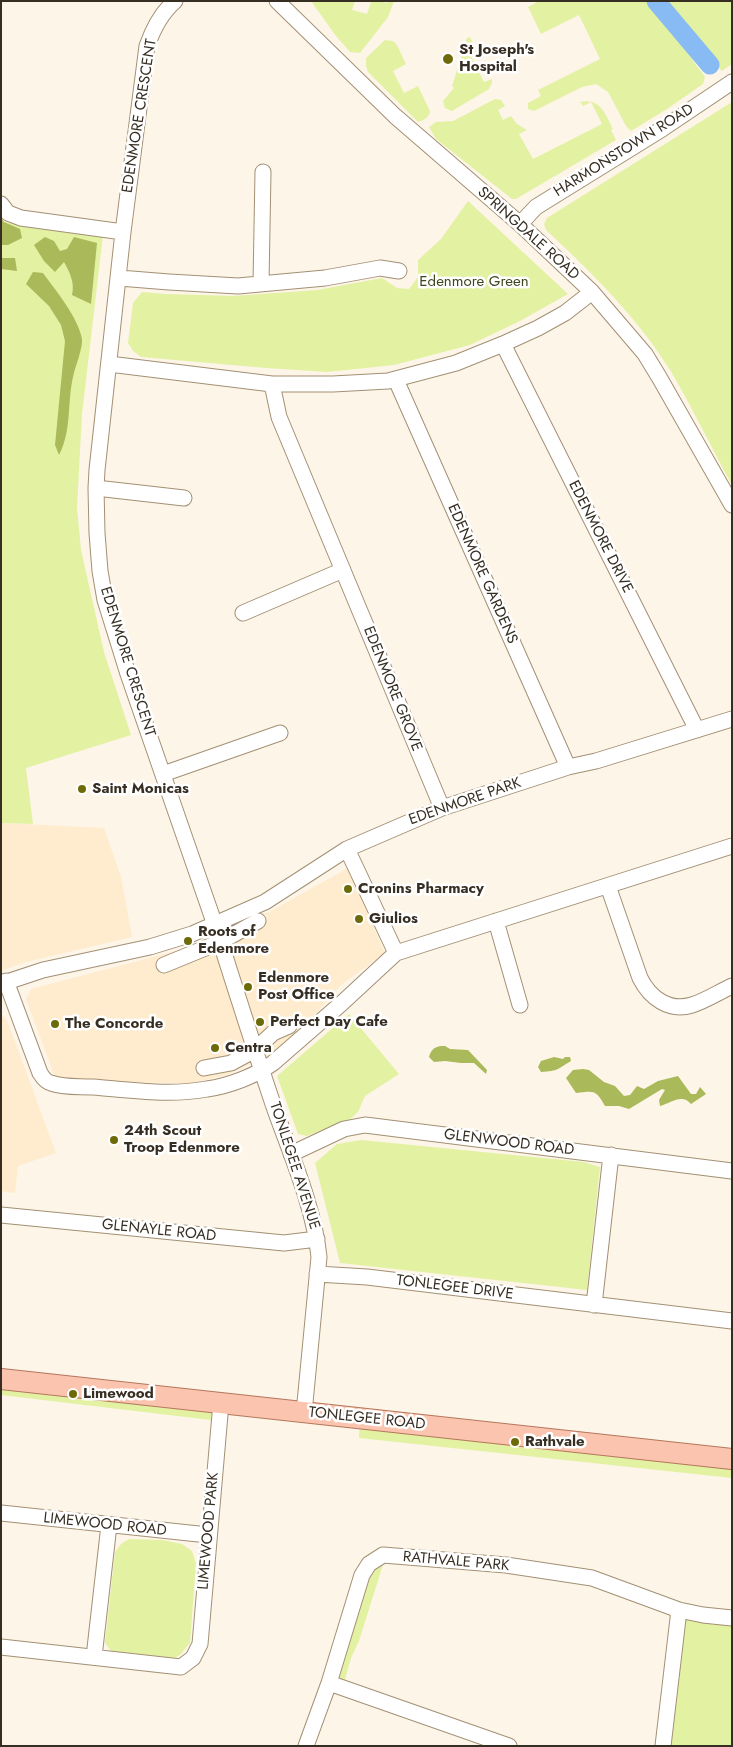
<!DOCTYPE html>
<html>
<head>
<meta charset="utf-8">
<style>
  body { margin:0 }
  #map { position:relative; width:733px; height:1747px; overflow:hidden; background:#fdf5e8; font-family:Jost,sans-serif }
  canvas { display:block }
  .frame { position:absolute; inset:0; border:2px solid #362e23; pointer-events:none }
</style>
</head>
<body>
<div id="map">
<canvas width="733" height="1747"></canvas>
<div class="frame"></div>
</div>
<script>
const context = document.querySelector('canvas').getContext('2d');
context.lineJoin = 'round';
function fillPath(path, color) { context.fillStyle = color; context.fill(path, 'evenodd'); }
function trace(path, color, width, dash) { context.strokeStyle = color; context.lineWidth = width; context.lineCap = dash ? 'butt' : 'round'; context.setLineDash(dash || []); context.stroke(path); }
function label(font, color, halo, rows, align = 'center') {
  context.font = font + ' Jost,sans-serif'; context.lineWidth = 5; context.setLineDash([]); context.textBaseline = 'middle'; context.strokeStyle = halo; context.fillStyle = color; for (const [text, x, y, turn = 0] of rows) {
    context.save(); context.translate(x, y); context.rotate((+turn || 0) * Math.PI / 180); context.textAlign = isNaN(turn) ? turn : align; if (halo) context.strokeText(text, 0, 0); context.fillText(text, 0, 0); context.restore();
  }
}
fillPath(new Path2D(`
  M1 823 104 828 121 877 132 937 26 962 1 971Z
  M348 868 385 953 342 984 286 1047 227 1075 191 1083 84 1082 55 1077 26 999 31 989 180 950 271 911Z
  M1 1014 7 1020 56 1153 18 1166 15 1193 1 1191Z`), '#ffebcd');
fillPath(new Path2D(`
  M311 1H355L352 10 367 14 371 2 368 1H380L387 3 388 1H394L388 17 360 53 350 52 336 36Z
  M539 1H732V64L722 71 662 7 694 62 705 77 703 84 667 109 631 131 626 126 608 92 596 84 582 87 534 111 528 109V103L541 96 538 90 600 59 579 15 541 34 528 7Z
  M470 37 477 51 470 55 484 82 492 79V83L489 89 452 111 445 108 443 101 454 88 452 86 467 38Z
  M385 40 393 41 397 45 406 64 393 71 404 93 418 86 430 111C429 118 424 120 418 122L368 72 366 66V58Z
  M495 99 501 100 505 106 498 110 503 120 511 116 517 124 527 130 519 134 533 159 602 124 591 102 583 106 580 102C600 97 606 115 613 129L611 130 616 140 516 199H512L436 139 429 127 436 122 453 121Z
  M732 102V485C711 447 692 407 670 370 637 317 592 273 546 230L544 224 547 218Z
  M468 201 568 294 520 321 470 345 394 365 327 372 266 368 141 357 133 351 128 343 133 303 142 292 167 294 233 296 317 290 382 278 397 288 409 289 418 277V260L441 239Z
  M1 218 4 222 103 235 82 414 77 508 81 550 104 652 131 735 26 768 33 824 1 823Z
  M349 1014 399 1074 365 1096 358 1112 348 1121 307 1136 298 1134 277 1076Z
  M361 1140 584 1162 600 1167 587 1290 340 1263 315 1163 337 1144Z
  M1 1379 220 1404 219 1421 1 1395Z
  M360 1419 732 1459V1478L359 1438Z
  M129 1539 162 1540 182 1544 192 1551 196 1564 190 1643 180 1655 174 1658 111 1651 105 1643 115 1552 121 1544Z
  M386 1555 359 1641 351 1658 343 1687 329 1683 362 1575Z
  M679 1610 732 1619V1746H664Z`), '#e3f1a3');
fillPath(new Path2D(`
  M1 218 4 222 20 229 22 238 8 245H1Z
  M45 237 54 241 60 251 67 249 74 237 97 243 91 304 72 295C75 283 70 273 64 262L55 272 44 261 34 245Z
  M1 258H15L17 271 1 269Z
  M33 272 43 273C56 291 78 317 82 339 83 348 75 367 73 377 67 403 72 431 59 455L55 445 65 341 61 325 49 306 26 284Z
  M441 1046H445L450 1049 468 1050 487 1070 486 1074 474 1063H461L445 1061 434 1062 429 1057C431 1050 434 1047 441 1046Z
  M554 1057 563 1059 565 1057H570L571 1061C557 1069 559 1071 541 1072L538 1067 541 1061Z
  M583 1069 589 1070 604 1082 615 1086 624 1096 630 1095 637 1086 644 1089 658 1081 678 1076 691 1094H696L700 1087 706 1094 691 1104C682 1093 671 1103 660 1106L659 1100 665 1090 662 1089 629 1109 619 1106H605C596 1089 593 1091 576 1093L566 1078 573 1070Z`), '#aab959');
trace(new Path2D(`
  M656 1 710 65`), '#88bbf4', 19);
const minor = new Path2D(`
  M175 1C161 13 153 29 147 46L123 232 97 470 96 488 97 533 100 571 105 600 128 674 215 925
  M277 1 395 116 520 224 592 292 645 354 659 377 732 505
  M1 204 8 213 21 218 123 232
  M520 224 536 207 662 129 732 82
  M119 278 169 282 238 286 325 278 380 268 399 271
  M261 283 263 172
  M503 344 697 730
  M109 364 272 384H333L388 381 456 363 503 344 538 328 565 313 592 292
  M396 380 568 767
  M272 384 279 417 442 808
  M96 488 184 498
  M243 613 343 570
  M163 774 280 733
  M347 849 396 953
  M608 886 640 978C650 998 669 1012 692 1005 705 1001 719 992 732 986
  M496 921 520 1005
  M218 934C236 991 254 1048 273 1104 290 1153 314 1206 319 1257L304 1413
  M164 965 220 942 258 921
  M6 981 40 1073C43 1078 46 1082 51 1083 64 1088 79 1086 93 1087 130 1090 169 1096 207 1089 229 1086 255 1076 273 1063L342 1003 396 953 732 846
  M1 984 43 970 150 947 192 934 265 902 347 849 442 808 568 767 596 761 732 719
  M204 1068 231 1063 255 1050 273 1033 289 1026
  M291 1154 344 1129 365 1125 732 1171
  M1 1215 284 1243 317 1239
  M317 1274 367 1277 732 1321
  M594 1305 611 1155
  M1 1513 208 1535
  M1 1647 181 1667 193 1658 200 1644 221 1403
  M94 1657 109 1525
  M329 1683 509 1746
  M306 1746 329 1683 362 1575 369 1564 383 1555 506 1565 592 1578 679 1610 703 1615 732 1618
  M663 1746 679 1610`);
const major = new Path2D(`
  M1 1379 732 1459`);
trace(minor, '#a39074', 17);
trace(major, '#b5765c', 22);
trace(minor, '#fff', 15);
trace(major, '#fbc4af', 20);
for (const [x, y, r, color] of [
  [448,59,6,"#6d6b07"],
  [82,789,5,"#6d6b07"],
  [348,889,5,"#6d6b07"],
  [359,919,5,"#6d6b07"],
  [188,941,5,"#6d6b07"],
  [248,987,5,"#6d6b07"],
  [260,1022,5,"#6d6b07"],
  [55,1024,5,"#6d6b07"],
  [215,1048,5,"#6d6b07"],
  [114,1140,5,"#6d6b07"],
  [73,1394,5,"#6d6b07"],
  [515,1442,5,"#6d6b07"]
]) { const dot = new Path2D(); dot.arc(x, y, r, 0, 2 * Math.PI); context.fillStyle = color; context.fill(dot); trace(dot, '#fff', 2); }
label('bold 15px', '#362e23', '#fff', [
  ["St Joseph's",459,50],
  ["Hospital",459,67],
  ["Saint Monicas",92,789],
  ["Cronins Pharmacy",358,889],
  ["Giulios",369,919],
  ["Roots of",198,932],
  ["Edenmore",198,949],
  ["Edenmore",258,978],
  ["Post Office",258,995],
  ["Perfect Day Cafe",270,1022],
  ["The Concorde",65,1024],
  ["Centra",225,1048],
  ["24th Scout",124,1131],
  ["Troop Edenmore",124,1148],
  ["Limewood",83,1394],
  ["Rathvale",525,1442]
], 'left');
label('15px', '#362e23', '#fff', [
  ["EDENMORE CRESCENT",140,116,-81],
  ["HARMONSTOWN ROAD",624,151,-32],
  ["SPRINGDALE ROAD",528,234,42],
  ["EDENMORE DRIVE",600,537,63],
  ["EDENMORE GARDENS",482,574,66],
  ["EDENMORE CRESCENT",127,662,73],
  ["EDENMORE GROVE",392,689,68],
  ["EDENMORE PARK",465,802,-19],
  ["GLENWOOD ROAD",509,1143,7],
  ["TONLEGEE AVENUE",294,1166,72],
  ["GLENAYLE ROAD",159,1231,6],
  ["TONLEGEE DRIVE",455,1288,7],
  ["TONLEGEE ROAD",367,1419,6],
  ["LIMEWOOD ROAD",105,1525,6],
  ["LIMEWOOD PARK",209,1531,-85],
  ["RATHVALE PARK",456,1562,5]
]);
label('15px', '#40461e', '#fff', [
  ["Edenmore Green",474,282]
]);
</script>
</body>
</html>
